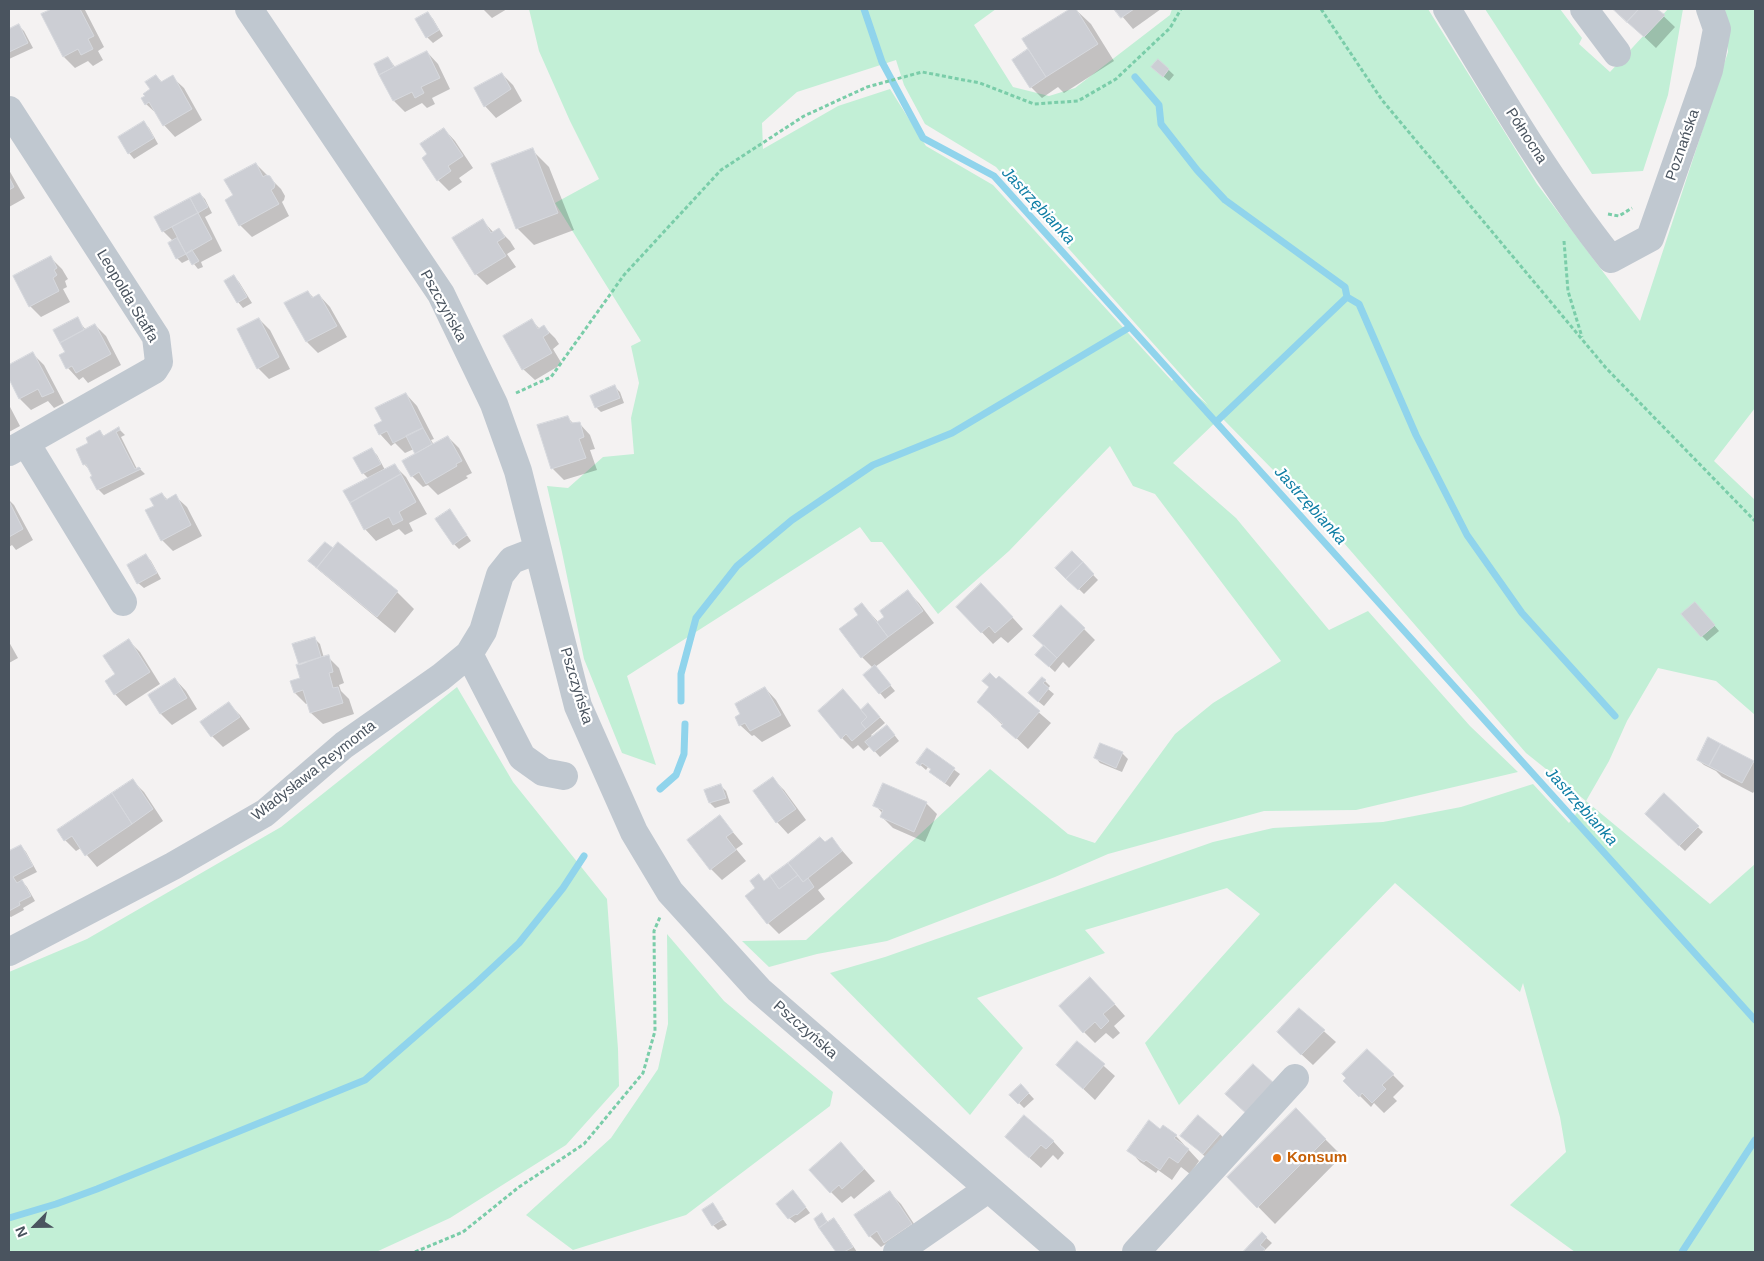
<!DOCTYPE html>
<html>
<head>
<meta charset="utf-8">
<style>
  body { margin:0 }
  #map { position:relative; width:1764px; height:1261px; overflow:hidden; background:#f4f2f2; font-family:Arial,sans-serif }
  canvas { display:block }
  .frame { position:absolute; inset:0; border:10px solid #4a545f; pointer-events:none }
  .north { position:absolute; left:10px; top:1201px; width:50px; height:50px; -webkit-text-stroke:4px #fff; paint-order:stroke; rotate:247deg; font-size:14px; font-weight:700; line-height:20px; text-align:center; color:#4a545f }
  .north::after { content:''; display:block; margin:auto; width:18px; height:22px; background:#4a545f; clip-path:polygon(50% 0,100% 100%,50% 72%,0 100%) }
</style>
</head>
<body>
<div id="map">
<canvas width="1764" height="1261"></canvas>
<div class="frame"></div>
<div class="north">N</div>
</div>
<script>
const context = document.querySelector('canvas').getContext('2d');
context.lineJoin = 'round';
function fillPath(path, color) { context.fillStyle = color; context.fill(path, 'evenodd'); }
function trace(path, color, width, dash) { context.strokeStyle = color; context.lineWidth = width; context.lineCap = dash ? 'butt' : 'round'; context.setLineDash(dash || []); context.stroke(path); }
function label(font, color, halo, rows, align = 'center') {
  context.font = font + ' Arial,sans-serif'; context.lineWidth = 4.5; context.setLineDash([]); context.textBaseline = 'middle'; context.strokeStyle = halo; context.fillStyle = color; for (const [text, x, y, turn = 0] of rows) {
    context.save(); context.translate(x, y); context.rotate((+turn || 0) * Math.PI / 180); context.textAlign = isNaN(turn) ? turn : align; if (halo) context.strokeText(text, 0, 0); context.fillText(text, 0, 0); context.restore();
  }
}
fillPath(new Path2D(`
  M529 9H996L974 25 1013 87 1049 96 1075 88 1170 15 1172 9H1428L1537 184 1640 321 1728 52 1725 9H1755V408L1714 461 1755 500V715L1716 681 1658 668 1627 721 1609 761 1586 801 1710 904 1755 864V1252H1575L1510 1205 1566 1152 1560 1117 1523 983 1520 992 1395 883 1179 1105 1145 1043 1260 914 1227 888 1085 930 1105 953 977 998 1023 1048 970 1115 830 973 885 957 1213 842 1273 828 1383 822 1461 807 1533 784 1569 823 1586 801 1526 753 1337 535 1221 417 1173 463 1236 518 1329 630 1368 611 1470 726 1518 772 1356 810 1264 811 1108 854 1055 877 887 941 817 954 769 967 742 941 806 940 990 769 1068 834 1095 843 1175 734 1213 703 1281 661 1155 494 1133 486 1110 446 1009 551 938 614 882 542H871L860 527 627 676 656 765 622 753 584 659 562 552 547 486 568 488 603 457 634 454 631 418 639 383 631 346 641 341 555 203 599 179 570 121 539 51ZM896 60 904 85 925 124 996 167 1208 405 1175 377 1172 381 993 185 926 146 890 89 838 106 763 149 762 123 797 92Z
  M1485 9H1560L1582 38 1579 44 1610 72 1668 9H1683L1668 95 1643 171 1592 174Z
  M457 687 513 782 607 899 618 1049 619 1086 566 1145 450 1218 376 1252H9V972L87 939 281 827Z
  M667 934 724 1001 833 1092 830 1106 686 1215 573 1250 526 1215 611 1138 658 1069 668 1024Z`), '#c2efd6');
fillPath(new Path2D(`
  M54 9H83L85 10 104 47 98 51 103 60 93 66 88 61 75 68 64 57 42 15Z
  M483 9H507L492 18Z
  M1071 9H1075L1091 24 1114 61 1064 93 1058 87 1042 98 1031 87 1014 60 1030 50 1024 40Z
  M1116 9H1161L1133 29Z
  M1615 9H1656L1675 27 1656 48Z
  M428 13 433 19 443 36 433 43 427 37 417 20Z
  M19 26 24 31 33 48 9 59V31Z
  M427 52 438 64 450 89 432 98 435 104 427 108 422 103 405 112 394 101 375 64 388 58 396 68Z
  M1158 60 1174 75 1169 81 1158 72Z
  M502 74 513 85 522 101 496 118 485 106 475 89Z
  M156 76 163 83 172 77 184 88 202 120 175 137 164 125 158 115 146 104Z
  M144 123 149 128 158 144 134 159 129 153Z
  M444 129 455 141 473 168 459 178 462 182 449 191 438 180 429 155Z
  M532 150 549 167 574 230 534 245 517 228Z
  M256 164 281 189 285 196 284 200 282 202 289 216 252 237 240 225 226 200 234 196Z
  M9 170 25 198 9 207Z
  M200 194 205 199 212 213 205 217 222 251 201 262 203 267 198 269 190 259 182 263 177 258 173 241 163 231Z
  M483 221 494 233 499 230 510 241 515 249 507 254 516 267 487 285 476 274Z
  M51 258 62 269 68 279 65 281 67 287 63 289 70 302 41 317 30 306Z
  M234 277 239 282 252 303 243 308 238 302Z
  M308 292 314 298 319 295 330 307 347 337 318 353 307 342Z
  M77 319 86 330 95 325 106 336 121 365 88 383 83 377 79 380 68 368 61 356 66 352Z
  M259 319 270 330 290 369 269 379 258 368Z
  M532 321 540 329 544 327 555 338 559 344 553 349 562 364 535 380 523 369Z
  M33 354 44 365 64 403 54 408 48 401 31 410 20 399 9 377V366Z
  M615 387 620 392 624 403 601 412 596 407Z
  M406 394 417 406 434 439 431 440 434 445 448 437 459 448 472 473 466 476 468 478 438 495 428 485 423 487 412 476 417 454 414 449 405 453 395 443 391 446 380 434 383 421Z
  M9 405 20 426 9 432Z
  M567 417 574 424 579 423 590 435 595 449 590 450 597 470 564 480 553 469 539 426Z
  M119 429 125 435 121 437 137 469 139 468 145 474 104 495 98 489 90 470 84 464 90 443 100 432 104 436Z
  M372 450 377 455 385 470 395 466 406 477 427 514 409 523 413 531 405 535 399 529 376 541 365 529 369 479 363 473Z
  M162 494 168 500 175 496 187 507 202 536 173 551 162 540 156 506Z
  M9 500 14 505 33 540 16 550 12 545 9 547Z
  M450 511 471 541 459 549 454 544Z
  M325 543 397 592 414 609 395 633 315 567Z
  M1072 553 1098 580 1084 594 1057 568Z
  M146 555 151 561 161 579 144 588 138 583Z
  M908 592 919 603 934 623 875 667 895 691 885 699 865 675 873 668 862 657 860 615 862 604 879 623Z
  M993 596 1023 629 1008 643 1001 637 993 644 958 607Z
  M1700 609 1719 631 1707 641 1702 636Z
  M1084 629 1095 640 1069 668 1063 662 1055 672 1042 660 1045 646Z
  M314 638 320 644 324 658 328 657 339 668 344 683 339 685 341 691 349 699 354 714 323 724 311 713 308 703 306 704 295 693 301 679Z
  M129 641 140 652 160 684 126 706 115 694 116 675Z
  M9 642 18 658 9 663Z
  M999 678 1051 723 1028 749 978 702Z
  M1042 678 1050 686 1048 689 1054 694 1044 706 1035 699Z
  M175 679 186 691 197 709 172 725 161 714 150 695Z
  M765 688 776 700 791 726 762 742 754 735 752 736 740 725Z
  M854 702 861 710 868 704 885 723 871 735 873 737 892 732 899 741 880 757 870 746 864 751 858 745 853 749 842 738Z
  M229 704 240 715 250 729 223 747 212 736Z
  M927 750 960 774 950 787 936 777 930 772 932 770 928 767 926 770 918 763Z
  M1122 753 1128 759 1122 772 1100 763 1095 757Z
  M1698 760 1753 762 1755 764V790L1753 793 1722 777 1716 771 1704 765Z
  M773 779 784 790 806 820 788 834 777 822Z
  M133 781 144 792 163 821 97 867 81 848 76 851 65 840Z
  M721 786 726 791 730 803 715 808 710 803Z
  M1664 795 1703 832 1685 851 1646 814Z
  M926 803 937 814 925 842 893 828 882 817 883 814 875 805Z
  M719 816 743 844 736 849 746 861 722 880 711 869Z
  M832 839 853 863 818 890 825 899 779 934 768 923 757 888Z
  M21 846 26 852 37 872 21 880 27 887 35 901 23 908 24 910 11 917 9 916V853Z
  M1102 990 1125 1016 1114 1026 1120 1033 1113 1039 1106 1033 1095 1043 1084 1032Z
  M1300 1010 1336 1042 1313 1065 1289 1043Z
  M1078 1043 1115 1076 1095 1100 1058 1065Z
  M1393 1075 1404 1086 1393 1097 1397 1101 1384 1113 1374 1103 1371 1107 1345 1081Z
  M1021 1085 1034 1099 1024 1108 1011 1095Z
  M1296 1110 1342 1156 1275 1224 1229 1177Z
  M1220 1134 1231 1146 1214 1165 1182 1135Z
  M1176 1136 1199 1161 1190 1174 1181 1167 1172 1180 1158 1170 1156 1173 1140 1162 1129 1150Z
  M1053 1141 1064 1153 1058 1160 1053 1155 1041 1168 1018 1148Z
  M852 1155 875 1181 854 1199 851 1196 842 1203 831 1192Z
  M890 1193 901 1204 922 1236 895 1252 887 1243 881 1247 870 1236Z
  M798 1197 810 1213 795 1223 789 1218Z
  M713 1205 727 1225 718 1230 713 1225Z
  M822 1215 829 1223 834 1219 839 1225 857 1252H837L816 1219Z
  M1262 1234 1272 1243 1264 1251 1266 1252H1245Z`), '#0003');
trace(new Path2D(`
  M864 9 882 62 923 138 994 176 1755 1020
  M1135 77 1159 105 1161 124 1197 170 1225 200 1345 287 1347 297
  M1347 297 1359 304 1416 435 1467 535 1522 613 1615 716
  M1216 422 1347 297
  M681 701V674L696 618 737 566 792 520 873 465 952 433 1130 327
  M660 789 676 775 684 754 685 724
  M9 1218 56 1204 97 1189 365 1080 474 985 519 943 563 888 584 856
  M1682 1252 1755 1140`), '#90d4ec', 7);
const building = new Path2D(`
  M52 9H80L94 36 88 39 93 49 81 55 78 49 63 57 41 14Z
  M1070 9H1076L1098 44 1046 77 1022 39Z
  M1114 9H1134L1121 18Z
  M1613 9H1639L1627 22Z
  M1639 9H1657L1665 15 1644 37 1627 22Z
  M428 12 439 30 426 38 415 19Z
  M19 24 28 43 9 52V29Z
  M1028 49 1046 77 1030 88 1012 60Z
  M427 51 440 78 421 87 424 93 415 98 412 92 393 101 379 75Z
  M388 57 394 67 379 75 374 64Z
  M1158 59 1169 69 1163 77 1151 67Z
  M502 73 511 89 484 107 474 88Z
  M156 75 161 82 173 75 192 109 163 126 149 102 145 105 141 98 145 96 143 94 150 89 145 82Z
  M144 121 154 138 128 154 118 137Z
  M444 128 463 156 448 166 451 171 437 181 422 158 427 154 420 144Z
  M533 148 558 213 516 229 491 164Z
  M256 163 263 177 266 175 270 176 275 184 274 188 271 190 279 204 239 226 225 200 233 195 224 180Z
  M9 177 14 187 9 190Z
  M200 193 208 207 198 213 190 198Z
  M190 198 198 213 162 232 154 217Z
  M198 213 212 239 186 254 172 227Z
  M483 219 491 233 499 228 505 237 497 242 506 256 475 275 452 238Z
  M177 238 186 254 176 259 168 243Z
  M192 250 199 261 192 265 186 254Z
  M51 256 57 268 54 270 57 275 53 278 59 291 29 307 13 276Z
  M234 275 247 297 237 303 224 281Z
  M308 291 312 298 319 294 337 326 306 342 284 303Z
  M78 317 84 330 60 343 53 330Z
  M259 318 279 357 257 369 237 329Z
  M532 319 538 329 544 325 549 333 543 337 552 353 522 370 503 336Z
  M95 324 111 354 76 373 72 366 66 369 59 355 65 352 60 343Z
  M33 352 54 392 42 397 38 389 19 399 9 379V365Z
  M615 385 620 398 595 408 590 396Z
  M406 393 423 428 393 443 387 431 379 435 374 425 382 421 375 408Z
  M568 416 571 423 580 422 584 437 579 439 586 458 551 469 537 425Z
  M119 427 120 430 116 432 135 469 139 467 141 469 97 490 90 477 92 476 86 464 83 465 76 449 88 443 86 438 100 430 103 436Z
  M423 428 432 444 415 454 406 436Z
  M448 436 462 461 456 464 457 466 426 484 419 472 411 477 402 461Z
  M372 448 381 464 362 474 353 458Z
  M395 464 401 474 350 503 343 491Z
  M401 474 416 502 399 512 403 520 393 525 389 517 364 530 350 503Z
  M162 493 166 500 176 494 191 525 161 541 145 510 154 506 150 499Z
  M9 501 23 529 9 537Z
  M450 509 467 535 453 545 435 519Z
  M325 542 333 548 317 568 308 561Z
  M338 542 398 591 377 617 317 568Z
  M1072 551 1083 562 1066 579 1055 568Z
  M146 554 157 573 137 584 127 565Z
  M1083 562 1094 574 1078 590 1066 579Z
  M981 583 1013 617 995 633 989 626 981 633 956 607Z
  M908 590 923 611 888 637 877 622 884 617 880 611Z
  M1695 602 1715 625 1701 637 1681 614Z
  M862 603 888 637 861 658 839 629 858 615 854 609Z
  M1061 605 1085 628 1057 658 1033 636Z
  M315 637 321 657 299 665 292 644Z
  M129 639 150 672 114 695 105 681 115 674 103 656Z
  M1044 645 1057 658 1049 667 1035 655Z
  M329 655 333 672 329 673 333 688 338 687 343 703 310 713 303 690 294 693 290 681 300 678 296 665Z
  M875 665 891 685 879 694 863 675Z
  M990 673 996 679 999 676 1040 711 1016 739 1001 726 1003 724 977 702 989 687 982 681Z
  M1042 677 1046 680 1043 683 1049 688 1038 702 1028 693Z
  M175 678 187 698 160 714 148 695Z
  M765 687 781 715 750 731 745 723 739 726 735 717 740 714 735 704Z
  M843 689 867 717 861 723 866 729 852 741 846 734 841 739 818 711Z
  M229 702 240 717 211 737 200 722Z
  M868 703 880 717 866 729 861 723 867 717 861 710Z
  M887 725 895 735 874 752 865 742Z
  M1708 737 1721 744 1709 766 1697 760Z
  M1100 743 1123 752 1116 768 1094 758Z
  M1721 744 1754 761 1742 783 1709 766Z
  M927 748 955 768 945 783 929 772 931 769 922 763 920 766 916 763Z
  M773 777 796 809 776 823 753 791Z
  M133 779 153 809 132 824 112 793Z
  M883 783 927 802 914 832 880 817 883 810 873 806Z
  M721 784 726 798 709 803 704 790Z
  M112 793 132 824 85 856 72 836 64 841 57 830Z
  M1664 793 1699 826 1679 846 1645 814Z
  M720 815 733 832 726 837 736 850 710 870 687 840Z
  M820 837 825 842 832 837 842 851 803 882 788 863Z
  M21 845 33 866 13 877 17 883 22 880 31 896 19 902 20 905 9 911V851Z
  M788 863 798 875 779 889 770 876Z
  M759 874 764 881 770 876 779 889 798 875 803 882 808 878 814 887 767 924 745 896 755 888 750 881Z
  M1090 977 1115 1004 1103 1014 1109 1021 1101 1029 1095 1022 1083 1033 1059 1006Z
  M1299 1008 1325 1030 1301 1055 1277 1032Z
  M1077 1041 1105 1064 1083 1089 1056 1065Z
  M1367 1049 1394 1074 1382 1085 1386 1089 1372 1103 1362 1093 1359 1097 1343 1081 1346 1078 1342 1074Z
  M1253 1064 1277 1086 1249 1116 1225 1094Z
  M1021 1084 1029 1093 1018 1104 1009 1095Z
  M1296 1108 1326 1139 1257 1208 1227 1177Z
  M1024 1115 1054 1141 1046 1149 1041 1145 1029 1158 1005 1137Z
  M1198 1115 1220 1134 1203 1154 1180 1136Z
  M1149 1120 1160 1129 1163 1125 1177 1135 1174 1138 1189 1149 1178 1163 1169 1157 1160 1170 1146 1160 1144 1162 1127 1151Z
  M841 1142 864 1169 842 1189 839 1185 830 1193 809 1170Z
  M793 1190 806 1207 797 1215 796 1214 788 1219 776 1204Z
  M890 1191 912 1224 884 1243 877 1231 869 1237 854 1215Z
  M713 1203 723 1219 712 1226 702 1210Z
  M822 1213 827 1222 819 1228 814 1219Z
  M834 1218 853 1247 844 1252H836L819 1228Z
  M1262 1232 1267 1237 1260 1245 1265 1249 1262 1252H1243Z`);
fillPath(building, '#ccced4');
trace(building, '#d6d8dd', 1);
trace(new Path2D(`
  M1321 9 1382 100 1606 368 1755 521
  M1608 214 1619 216 1632 208
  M1564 241 1568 291 1582 337
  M516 393 551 377 624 275 721 170 804 116 867 87 922 72 980 83 1034 104 1078 101 1116 79 1170 28 1181 9
  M415 1252 463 1232 519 1187 584 1144 643 1073 655 1031 654 931 660 917`), '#7acda9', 3, [4, 2.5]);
trace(new Path2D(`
  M249 9 441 294 494 404 518 471 578 706 634 832 670 892 759 990 1062 1252
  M1447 9C1498 94 1549 181 1611 259L1650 238 1709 70 1717 29 1710 9
  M1584 9 1617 53
  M9 110 156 337 159 362 154 370 9 452
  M26 443 123 602
  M469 654 522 757 543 772 564 776
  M9 952 173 866 265 813 344 745 441 677 469 654 483 631 500 575 512 560 538 550
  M897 1252 988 1189
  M1136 1252 1295 1078`), '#c0c8d0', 28);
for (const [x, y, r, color] of [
  [1277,1158,5,"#e8710a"]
]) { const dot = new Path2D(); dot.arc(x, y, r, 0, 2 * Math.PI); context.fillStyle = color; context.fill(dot); trace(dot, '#fff', 2); }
label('15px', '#4a545f', '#fff', [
  ["Północna",1526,136,57],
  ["Poznańska",1683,145,-71],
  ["Leopolda Staffa",127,296,59],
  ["Pszczyńska",443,306,61],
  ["Pszczyńska",576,686,73],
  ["Władysława Reymonta",314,771,-38],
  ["Pszczyńska",805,1030,41]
]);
label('bold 15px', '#c56008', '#fff', [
  ["Konsum",1287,1158]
], 'left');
label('italic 16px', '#0f7ea5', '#fff', [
  ["Jastrzębianka",1038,206,47],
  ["Jastrzębianka",1310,506,48],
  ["Jastrzębianka",1581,807,48]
]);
</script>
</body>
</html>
